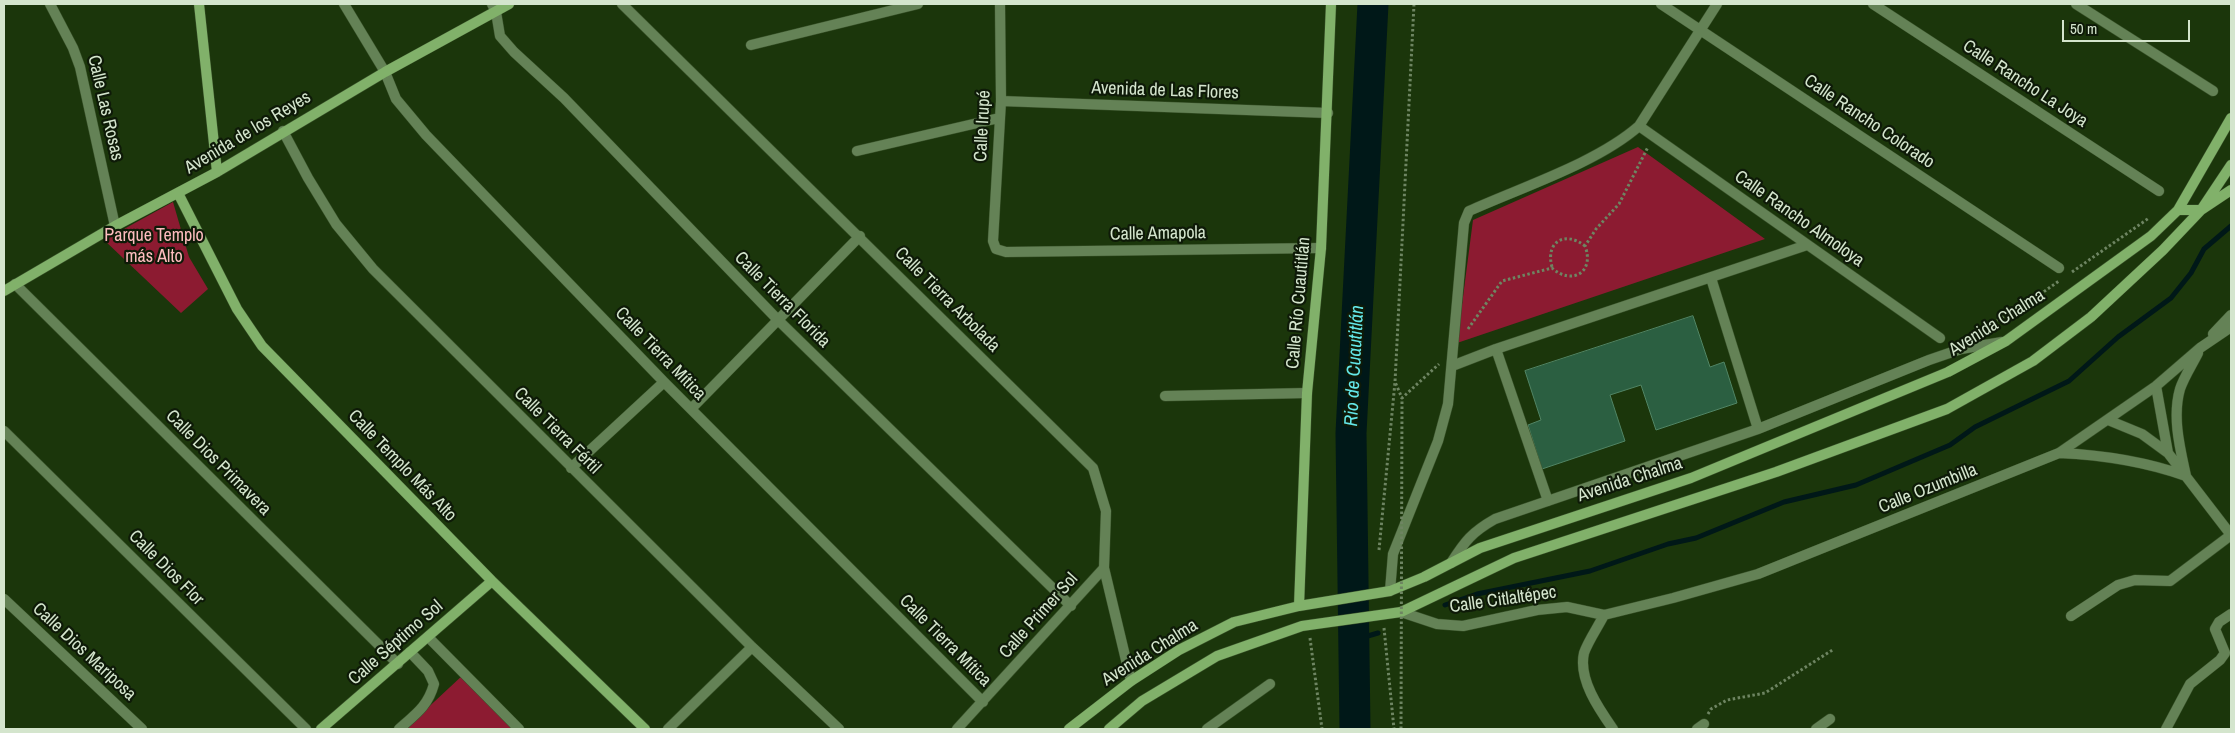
<!DOCTYPE html>
<html>
<head>
<meta charset="utf-8">
<style>
  body { margin:0 }
  #map { position:relative; width:2235px; height:733px; overflow:hidden; background:#1b360b; font-family:"Archivo Narrow",sans-serif }
  canvas { display:block }
  .frame { position:absolute; inset:0; border:5px solid #d4e5cd; pointer-events:none }
  .scale { position:absolute; left:2062px; top:20px; width:128px; height:22px; box-sizing:border-box; border:2px solid #d4e5cd; border-top:0; padding-left:6px; font-size:15px; line-height:18px; white-space:nowrap; color:#d4e5cd; -webkit-text-stroke:4px #0e1a08; paint-order:stroke }
</style>
</head>
<body>
<div id="map">
<canvas width="2235" height="733"></canvas>
<div class="frame"></div>
<div class="scale">50 m</div>
</div>
<script>
const context = document.querySelector('canvas').getContext('2d');
context.lineJoin = 'round';
function fillPath(path, color) { context.fillStyle = color; context.fill(path, 'evenodd'); }
function trace(path, color, width, dash) { context.strokeStyle = color; context.lineWidth = width; context.lineCap = dash ? 'butt' : 'round'; context.setLineDash(dash || []); context.stroke(path); }
function label(font, color, halo, rows, align = 'center') {
  context.font = font + ' "Archivo Narrow",sans-serif'; context.lineWidth = 4.5; context.setLineDash([]); context.textBaseline = 'middle'; context.strokeStyle = halo; context.fillStyle = color; for (const [text, x, y, turn = 0] of rows) {
    context.save(); context.translate(x, y); context.rotate((+turn || 0) * Math.PI / 180); context.textAlign = isNaN(turn) ? turn : align; if (halo) context.strokeText(text, 0, 0); context.fillText(text, 0, 0); context.restore();
  }
}
fillPath(new Path2D(`
  M1638 147 1765 239 1457 343 1473 220Z
  M173 202 189 257 208 289 181 313 104 240Z
  M464 674 521 729H405Z`), '#8c1b31');
trace(new Path2D(`
  M1445 605 1477 594 1590 571 1668 544 1696 538 1784 502 1856 485 1950 445 1975 427 2069 381 2118 337 2171 298 2191 273 2204 249 2231 226
  M1354 640 1378 633`), '#001818', 5);
trace(new Path2D(`
  M1355 729 1351 433 1373 4`), '#001818', 31);
const building = new Path2D(`
  M1693 316 1710 367 1724 362 1737 403 1656 430 1641 385 1610 395 1625 441 1542 469 1528 425 1541 420 1525 371Z`);
fillPath(building, '#2b5f41');
trace(building, '#518565', 1);
const lane = new Path2D(`
  M399 729C416 714 428 706 434 684L428 671 410 652`);
const street = new Path2D(`
  M50 4 73 48 80 67 115 226
  M344 4 385 72 396 99 426 135 664 382 983 702
  M492 4 496 12 500 36 514 52 564 98 778 320 1071 606
  M622 4 1093 468 1106 511 1104 568 1131 681
  M1000 4 1001 101 993 241 996 249 1006 252 1321 248
  M1661 4 2059 268
  M1873 4 2159 191
  M2076 4 2213 91
  M751 45 918 4
  M1001 101 1328 113
  M1639 126 1940 338
  M283 131 308 178 336 224 373 269 752 647 839 729
  M857 151 999 118
  M1711 278 1758 429
  M15 284 398 664
  M2213 334 2231 315
  M1496 349 1548 501
  M1452 366 1496 349 1807 245
  M2156 386 2168 453
  M1165 396 1307 393
  M691 409 860 236
  M2108 420 2142 434 2168 453 2231 535
  M4 431 306 729
  M2059 453C2104 455 2144 461 2186 476 2180 448 2172 417 2180 389 2184 377 2192 365 2198 353
  M571 468 664 382
  M1451 563C1465 541 1472 532 1495 519L1758 429 1929 360 1961 349 2002 342
  M1390 591 1393 554 1438 441 1448 404 1464 223 1469 211C1522 187 1597 163 1639 126L1717 4
  M4 599 142 729
  M1401 612 1437 624 1463 626 1537 610 1567 607 1604 615 1673 598 1758 574 2059 453 2156 386 2200 348 2231 327
  M1604 615C1598 627 1588 641 1584 653 1578 679 1599 709 1613 729
  M2071 616 2118 585 2135 580 2170 581 2231 535
  M428 637 519 729
  M668 729 752 647
  M957 729 1104 568
  M1207 729 1270 684
  M1697 729 1704 724
  M1816 729 1830 719
  M2166 729 2190 684 2220 660 2225 653 2215 629 2219 622 2231 614`);
const secondary = new Path2D(`
  M199 4 217 172
  M178 193 237 309 262 346 492 581 645 729
  M2178 210H2201L2231 190
  M4 291 115 226 217 172 385 72 509 4
  M1299 606 1307 393 1321 248 1331 4
  M321 729 492 581
  M1069 729 1131 681 1179 650 1234 622 1299 606 1390 591 1424 577 1480 548 1691 478 1948 372 2006 341 2151 236 2178 210 2231 118
  M1109 729 1142 701 1217 656 1302 626 1401 612 1514 558 1776 472 1947 409 2033 361 2091 317 2163 250 2201 210 2231 165`);
trace(lane, '#39522a', 11);
trace(street, '#39522a', 11);
trace(secondary, '#39522a', 11);
trace(new Path2D(`
  M1414 4 1395 382 1402 398 1439 364
  M1552 267C1545 242 1565 230 1585 246
  M2072 272 2149 218
  M1468 329 1502 281 1552 268C1572 286 1595 272 1585 246L1596 229 1619 204 1648 147
  M1975 332 2022 307 2059 281
  M1379 550 1395 382
  M1384 628 1394 729
  M1310 638 1322 729
  M1708 714 1711 709 1727 700 1765 693 1834 649`), '#6e8562', 3, [2.5, 2.5]);
trace(lane, '#648256', 10);
trace(street, '#648256', 10);
trace(secondary, '#81b16a', 10);
trace(new Path2D(`
  M1401 729 1402 398`), '#6e8562', 3, [2.5, 2.5]);
label('18px', '#d4e5cd', '#0e1a08', [
  ["Calle Rancho La Joya",2025,84,33],
  ["Avenida de Las Flores",1165,91,2],
  ["Calle Las Rosas",105,108,77],
  ["Calle Rancho Colorado",1869,122,34],
  ["Calle Irupé",983,126,-87],
  ["Avenida de los Reyes",248,133,-31],
  ["Calle Rancho Almoloya",1799,219,35],
  ["Calle Amapola",1158,234,-1],
  ["Calle Tierra Florida",782,300,45],
  ["Calle Tierra Arbolada",947,300,45],
  ["Calle Río Cuautitlán",1299,303,-85],
  ["Avenida Chalma",1997,323,-32],
  ["Calle Tierra Mítica",660,354,46],
  ["Calle Tierra Fértil",557,431,45],
  ["Calle Dios Primavera",218,463,45],
  ["Calle Templo Más Alto",402,466,46],
  ["Avenida Chalma",1630,480,-18],
  ["Calle Ozumbilla",1928,489,-22],
  ["Calle Dios Flor",166,568,45],
  ["Calle Citlaltépec",1503,600,-8],
  ["Calle Primer Sol",1039,616,-48],
  ["Calle Tierra Mítica",945,641,45],
  ["Calle Séptimo Sol",396,643,-41],
  ["Calle Dios Mariposa",84,652,43],
  ["Avenida Chalma",1150,653,-32]
]);
label('18px', '#febcbf', '#0e1a08', [
  ["Parque Templo",154,236],
  ["más Alto",154,257]
]);
label('italic 19px', '#64e8e9', '#0e1a08', [
  ["Rio de Cuautitlán",1355,366,-87]
]);
</script>
</body>
</html>
